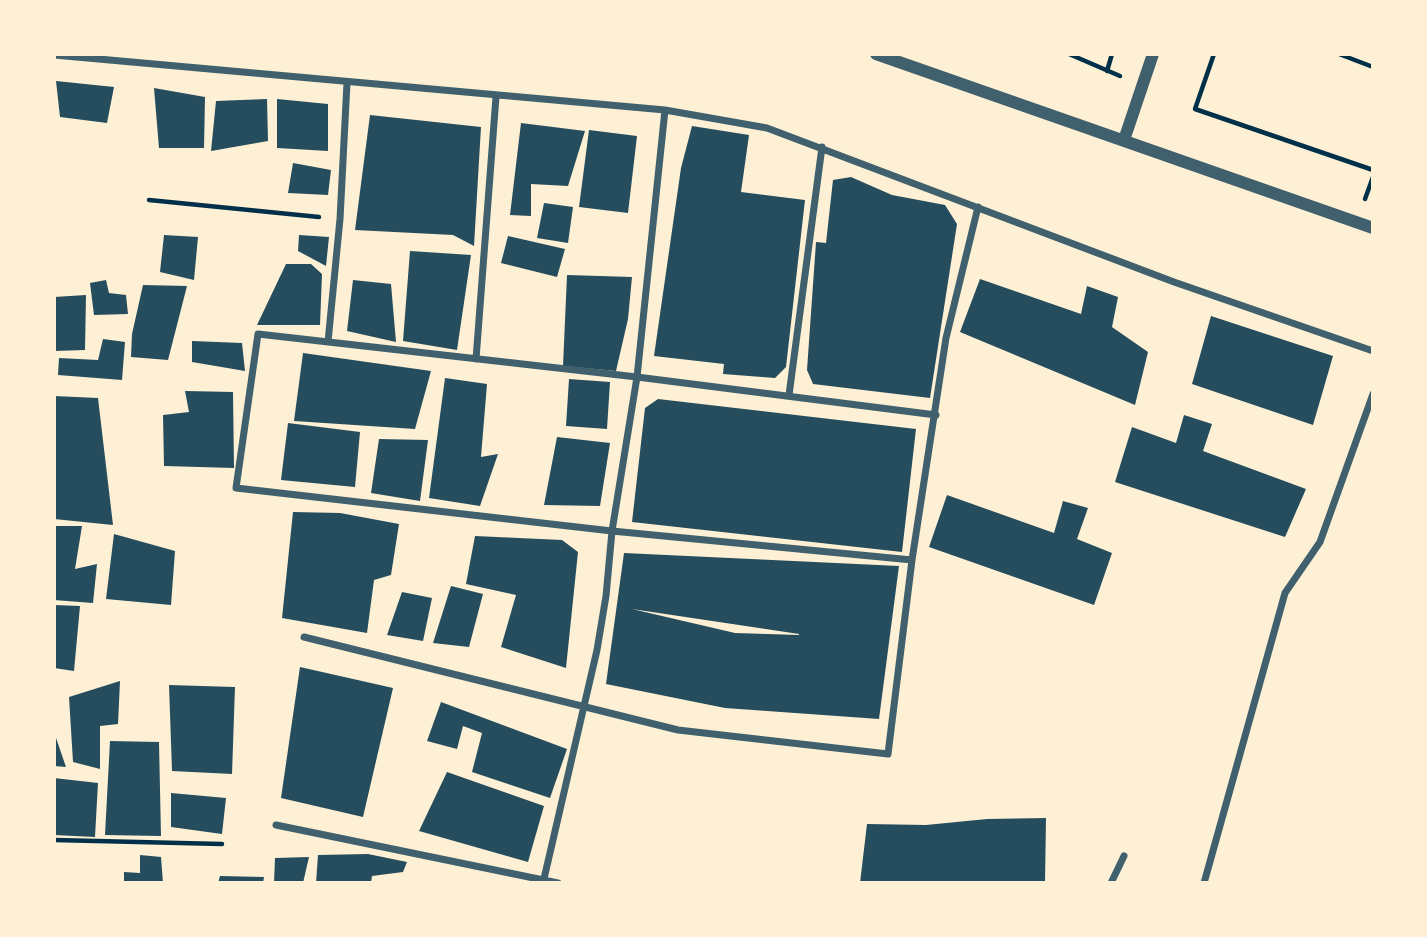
<!DOCTYPE html>
<html>
<head>
<meta charset="utf-8">
<style>
  body { margin:0 }
  #map { position:relative; width:1427px; height:937px; overflow:hidden; background:#fdf0d5; font-family:"Asap Condensed",sans-serif }
  canvas { display:block }
  .frame { position:absolute; inset:0; border:56px solid #fdf0d5; pointer-events:none }
</style>
</head>
<body>
<div id="map">
<canvas width="1427" height="937"></canvas>
<div class="frame"></div>
</div>
<script>
const context = document.querySelector('canvas').getContext('2d');
context.lineJoin = 'round';
function fillPath(path, color) { context.fillStyle = color; context.fill(path, 'evenodd'); }
function trace(path, color, width, dash) { context.strokeStyle = color; context.lineWidth = width; context.lineCap = dash ? 'butt' : 'round'; context.setLineDash(dash || []); context.stroke(path); }
fillPath(new Path2D(`
  M56 81 114 87 107 123 60 117Z
  M154 88 205 97 204 148H159Z
  M267 99 268 141 211 151 216 101Z
  M277 99 328 104V151L277 148Z
  M370 115 481 127 474 246 453 235 355 230Z
  M521 123 585 131 568 186 531 184V216L510 215Z
  M692 126 749 135 741 192 805 200 786 367 775 378 723 374 724 364 654 356 681 168Z
  M589 130 637 136 628 213 579 207Z
  M293 163 331 170 328 195 288 193Z
  M851 177 892 195 945 205 957 224 930 398 813 384 807 370 816 242 826 243 833 180Z
  M544 203 573 207 568 243 537 238Z
  M164 235 198 237 194 280 160 272Z
  M299 235 329 237 326 266 298 251Z
  M508 236 565 249 557 277 501 263Z
  M410 251 471 255 457 350 403 341Z
  M286 264H311L322 274 320 325H257Z
  M567 275 632 277 628 319 616 371 563 366Z
  M980 279 1081 314 1087 286 1118 297 1112 327 1148 352 1135 405 960 332Z
  M106 280 109 293 126 295 128 314 94 315 90 283Z
  M353 280 391 284 396 342 347 331Z
  M143 285 187 286 168 360 131 357 132 334Z
  M86 295 85 350 54 351V297Z
  M1211 316 1333 356 1313 425 1192 384Z
  M103 339 125 342 122 380 58 375 59 358 98 360Z
  M192 341 242 343 245 371 192 362Z
  M303 353 431 371 415 429 294 421Z
  M445 378 487 384 481 457 498 454 480 506 429 498Z
  M569 379 610 382 607 429 566 426Z
  M185 391 233 392 234 468 164 466 163 415 189 412Z
  M54 396 98 398 113 525 54 519Z
  M658 399 916 429 902 552 632 522 645 408Z
  M1184 415 1212 424 1203 451 1306 489 1285 537 1115 482 1132 427 1176 443Z
  M288 423 360 432 355 487 281 480Z
  M557 437 610 443 600 506 544 505Z
  M379 439 428 440 420 501 371 493Z
  M947 495 1054 533 1063 501 1088 508 1077 539 1112 553 1094 605 929 547Z
  M293 512 340 513 399 524 391 575 374 580 367 633 282 618Z
  M54 526H82L75 569 97 564 93 603 54 600Z
  M114 534 175 551 171 605 106 599Z
  M475 536 562 540 578 552 566 668 501 647 516 595 466 584Z
  M624 553 899 566 879 719 725 708 606 684ZM632 609 799 634V635L735 633Z
  M451 586 483 594 469 647 433 643Z
  M402 592 432 598 423 641 387 635Z
  M54 605 80 606 74 671 54 668Z
  M300 667 393 688 363 817 281 798Z
  M120 681 118 724 100 726V769L73 762 69 697Z
  M169 685 235 687 232 774 172 771Z
  M441 702 567 749 550 798 472 772 482 733 463 726 457 749 427 741Z
  M54 735H55L66 767 54 766Z
  M110 741 159 742 161 836 105 835Z
  M447 772 544 806 528 862 419 831Z
  M54 778 98 783 95 837 54 835Z
  M171 793 226 798 222 834 171 827Z
  M1046 818 1045 883H860L867 824 926 825 987 819Z
  M368 854 407 862 403 872 372 876 371 883H316L318 855Z
  M140 855 161 857 163 883H124V872L140 873Z
  M309 857 303 883H274L275 858Z
  M220 876 264 877 263 883H218Z`), '#264d5e');
trace(new Path2D(`
  M1069 54 1120 76
  M1214 54 1195 109 1373 170
  M1339 54 1373 67
  M1107 71 1112 54
  M1365 199 1373 177
  M149 200 319 217
  M54 840 222 844`), '#003049', 4.5);
trace(new Path2D(`
  M54 55 665 110 767 128 1174 282 1373 351
  M328 342 340 219 347 83
  M476 359 496 97
  M789 395 822 147
  M912 560 612 531 236 488 258 334 637 377 936 415
  M304 637 678 730 888 754 912 560 946 338 978 207
  M276 825 558 883
  M543 883 597 650 606 596 612 531 637 377 665 110
  M1111 883 1124 856
  M1204 883 1285 593 1320 542 1373 394`), '#3f606c', 7);
trace(new Path2D(`
  M876 54 1373 228
  M1124 140 1153 54`), '#3f606c', 12);
</script>
</body>
</html>
